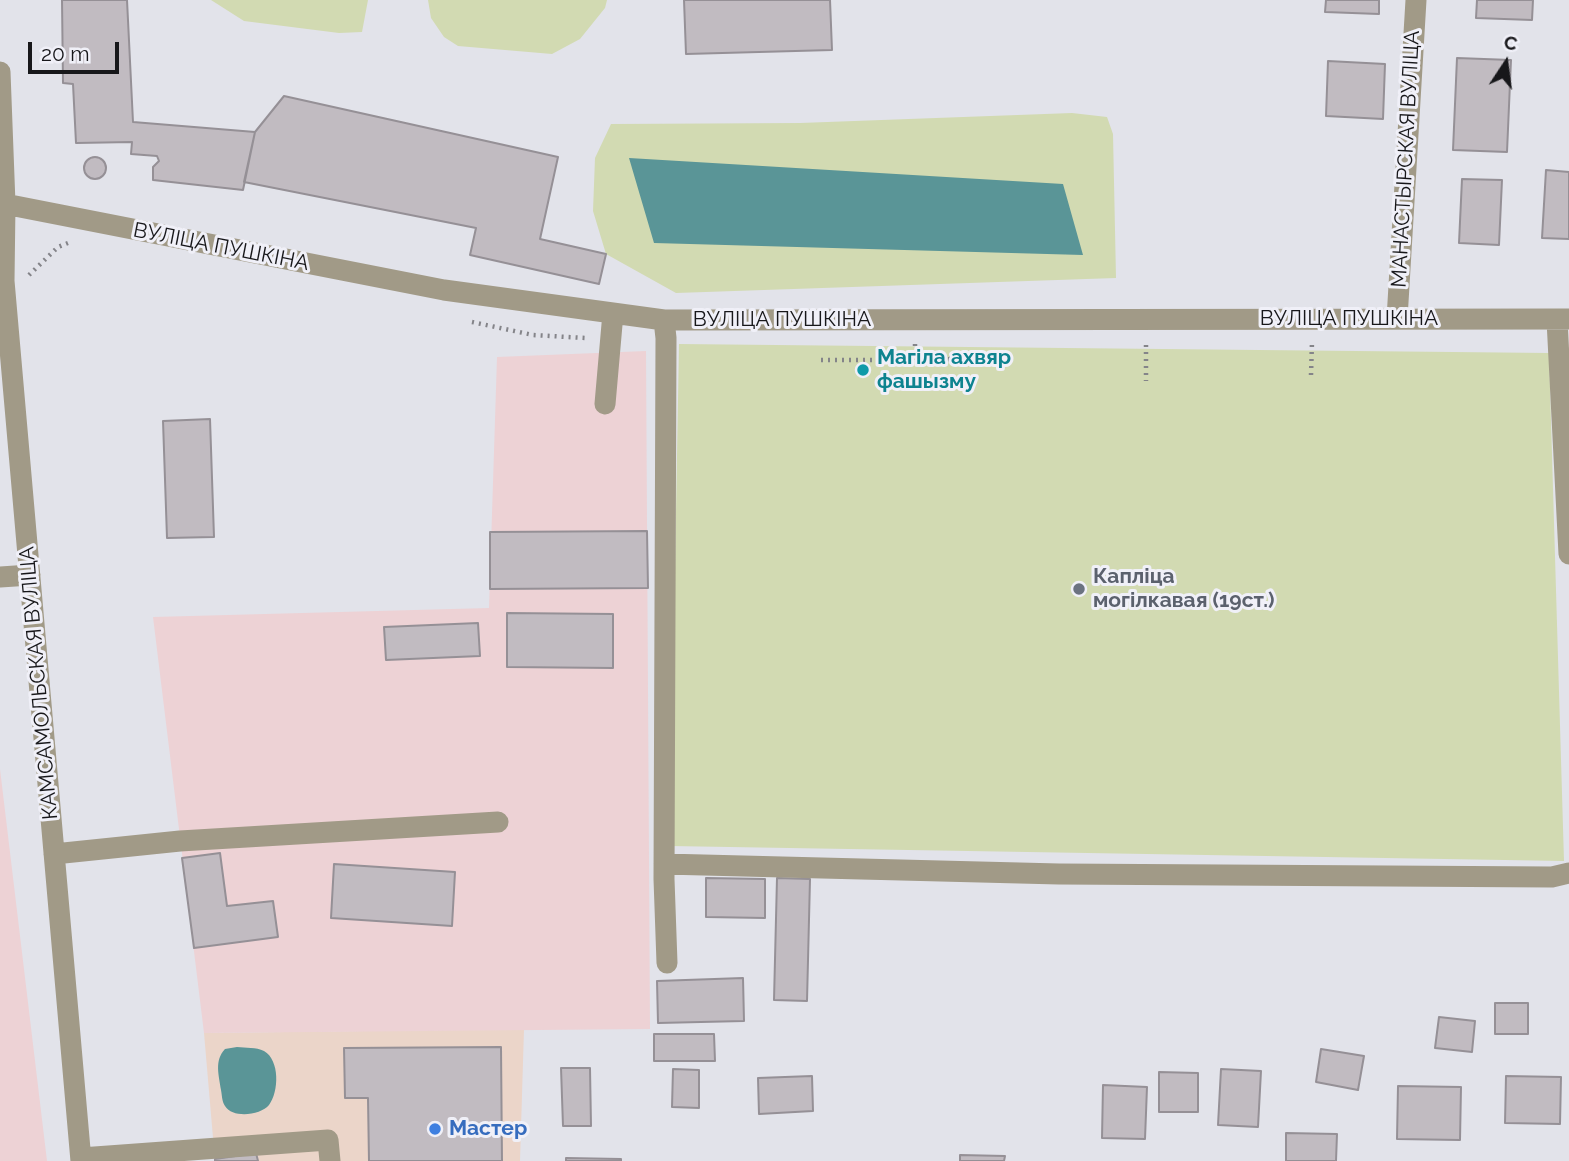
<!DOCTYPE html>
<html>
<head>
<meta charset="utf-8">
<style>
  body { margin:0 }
  #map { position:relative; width:1569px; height:1161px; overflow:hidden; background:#e2e3ea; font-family:Raleway,sans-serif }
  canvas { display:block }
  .north { position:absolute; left:1471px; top:28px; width:70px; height:70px; -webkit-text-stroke:5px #f0f0f8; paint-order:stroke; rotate:13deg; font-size:19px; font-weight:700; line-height:28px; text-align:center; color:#17171a }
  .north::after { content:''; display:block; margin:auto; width:24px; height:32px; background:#17171a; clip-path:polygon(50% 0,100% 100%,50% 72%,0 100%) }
  .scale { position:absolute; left:28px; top:42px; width:91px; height:32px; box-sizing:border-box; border:4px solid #17171a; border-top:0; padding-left:9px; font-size:21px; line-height:24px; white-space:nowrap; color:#17171a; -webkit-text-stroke:5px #f0f0f8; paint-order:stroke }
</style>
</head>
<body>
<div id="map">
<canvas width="1569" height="1161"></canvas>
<div class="north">С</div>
<div class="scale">20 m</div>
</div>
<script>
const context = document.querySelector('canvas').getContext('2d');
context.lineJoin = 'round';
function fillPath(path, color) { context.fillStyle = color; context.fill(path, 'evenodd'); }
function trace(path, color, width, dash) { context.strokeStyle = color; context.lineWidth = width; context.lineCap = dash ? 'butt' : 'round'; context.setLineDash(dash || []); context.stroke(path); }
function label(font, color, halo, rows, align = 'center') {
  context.font = font + ' Raleway,sans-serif'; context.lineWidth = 6; context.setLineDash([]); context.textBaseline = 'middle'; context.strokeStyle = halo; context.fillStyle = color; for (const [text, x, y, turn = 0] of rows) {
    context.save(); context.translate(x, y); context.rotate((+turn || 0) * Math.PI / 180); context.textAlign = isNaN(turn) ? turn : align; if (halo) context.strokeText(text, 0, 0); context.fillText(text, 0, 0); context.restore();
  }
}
fillPath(new Path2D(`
  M524 1029 520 1161H215L204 1033Z`), '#ebd5c9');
fillPath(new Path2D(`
  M646 351 650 1029 204 1033 153 617 489 608 497 357Z
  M0 769 47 1161H0Z`), '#edd2d5');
fillPath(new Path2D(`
  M211 0H368L362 32 339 33 244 21Z
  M428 0H607L605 8 580 39 552 54 458 46 444 37 431 18Z
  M1072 113 1107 117 1113 134 1116 278 676 293 606 254 593 211 595 158 611 124 800 123Z
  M679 344 1549 353 1564 861 670 846Z`), '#d2dab2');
fillPath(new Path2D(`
  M629 158 1063 184 1083 255 654 243Z
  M237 1047C246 1048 256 1047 264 1051 280 1060 279 1092 269 1105 261 1115 233 1119 225 1106 222 1102 222 1095 221 1090 219 1075 214 1061 225 1049Z`), '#5a9597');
const building = new Path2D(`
  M62 0H127L133 122 255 132 243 190 153 180V167L159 161 157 156 131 154 132 142 76 143 73 84 63 83Z
  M684 0H830L832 50 686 54Z
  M1326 0H1379V14L1325 12Z
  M1477 0H1533L1532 20 1476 18Z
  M1457 58 1511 60 1507 152 1453 150Z
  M1328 61 1385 64 1383 119 1326 116Z
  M284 96 558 157 540 239 606 254 599 284 470 255 476 228 244 182 255 132Z
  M84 168a11 11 0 1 1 22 0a11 11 0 1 1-22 0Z
  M1546 170 1569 172V239L1542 238Z
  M1462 179 1502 180 1499 245 1459 243Z
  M210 419 214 537 167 538 163 421Z
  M647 531 648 588 490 589V532Z
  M507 613 613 614V668L507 667Z
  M478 623 480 656 386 660 384 627Z
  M220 853 227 906 273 901 278 937 194 948 182 858Z
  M334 864 455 872 452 926 331 918Z
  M706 878 765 879V918L706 917Z
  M777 878 810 879 807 1001 774 1000Z
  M743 978 744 1021 658 1023 657 981Z
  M1495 1003H1528V1034H1495Z
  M1439 1017 1475 1021 1472 1052 1435 1048Z
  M654 1034H714L715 1061H654Z
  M501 1047 502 1161H369L368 1098H345L344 1048Z
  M1321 1049 1364 1056 1358 1090 1316 1082Z
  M561 1068H590L591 1126H563Z
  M673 1069 699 1070V1108L672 1107Z
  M1221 1069 1261 1071 1258 1127 1218 1125Z
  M1159 1072 1198 1073V1112H1159Z
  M812 1076 813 1111 759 1114 758 1078Z
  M1506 1076 1561 1077 1560 1124 1505 1123Z
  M1103 1085 1147 1087 1145 1139 1102 1138Z
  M1398 1086 1461 1087 1460 1140 1397 1139Z
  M1286 1133 1337 1134 1336 1161H1286Z
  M256 1153 258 1161H215V1159Z
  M960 1155 1005 1156 1004 1161H960Z
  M566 1158 621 1159V1161H566Z`);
fillPath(building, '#c1bbc1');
trace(building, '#959096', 2);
trace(new Path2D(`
  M29 275 58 247 68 243
  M472 322 533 335 585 338
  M915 344V360L954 359
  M1146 345V381
  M821 360H915
  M1311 375 1312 342`), '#848489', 4.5, [2, 5]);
trace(new Path2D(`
  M0 72 5 204 4 281 81 1161
  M0 203 444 290 664 320 1569 319
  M1397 319 1416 0
  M664 320 666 338 664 879 667 963
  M1557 320 1569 554
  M605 404 613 313
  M0 577 30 575
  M54 854 180 841 498 822
  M664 864 1059 874 1552 877 1569 873
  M81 1158 328 1140 330 1161`), '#a19a87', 21);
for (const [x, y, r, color] of [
  [863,370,7,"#0f9aa8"],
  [1079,589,7,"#6b7280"],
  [435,1129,7,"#3f7fe0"]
]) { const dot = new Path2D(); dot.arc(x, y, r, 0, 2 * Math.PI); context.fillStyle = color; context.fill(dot); trace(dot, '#f0f0f8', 2.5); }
label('21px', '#17171a', '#f0f0f8', [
  ["МАНАСТЫРСКАЯ ВУЛІЦА",1406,159,-87],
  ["ВУЛІЦА ПУШКІНА",221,247,11],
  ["ВУЛІЦА ПУШКІНА",1349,319],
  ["ВУЛІЦА ПУШКІНА",782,320],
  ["КАМСАМОЛЬСКАЯ ВУЛІЦА",39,683,-95]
]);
label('bold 21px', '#0d838f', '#f0f0f8', [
  ["Магіла ахвяр",877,358],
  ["фашызму",877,382]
], 'left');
label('bold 21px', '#5b616d', '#f0f0f8', [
  ["Капліца",1093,577],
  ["могілкавая (19ст.)",1093,601]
], 'left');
label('bold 21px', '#366cbe', '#f0f0f8', [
  ["Мастер",449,1129]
], 'left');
</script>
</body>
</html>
